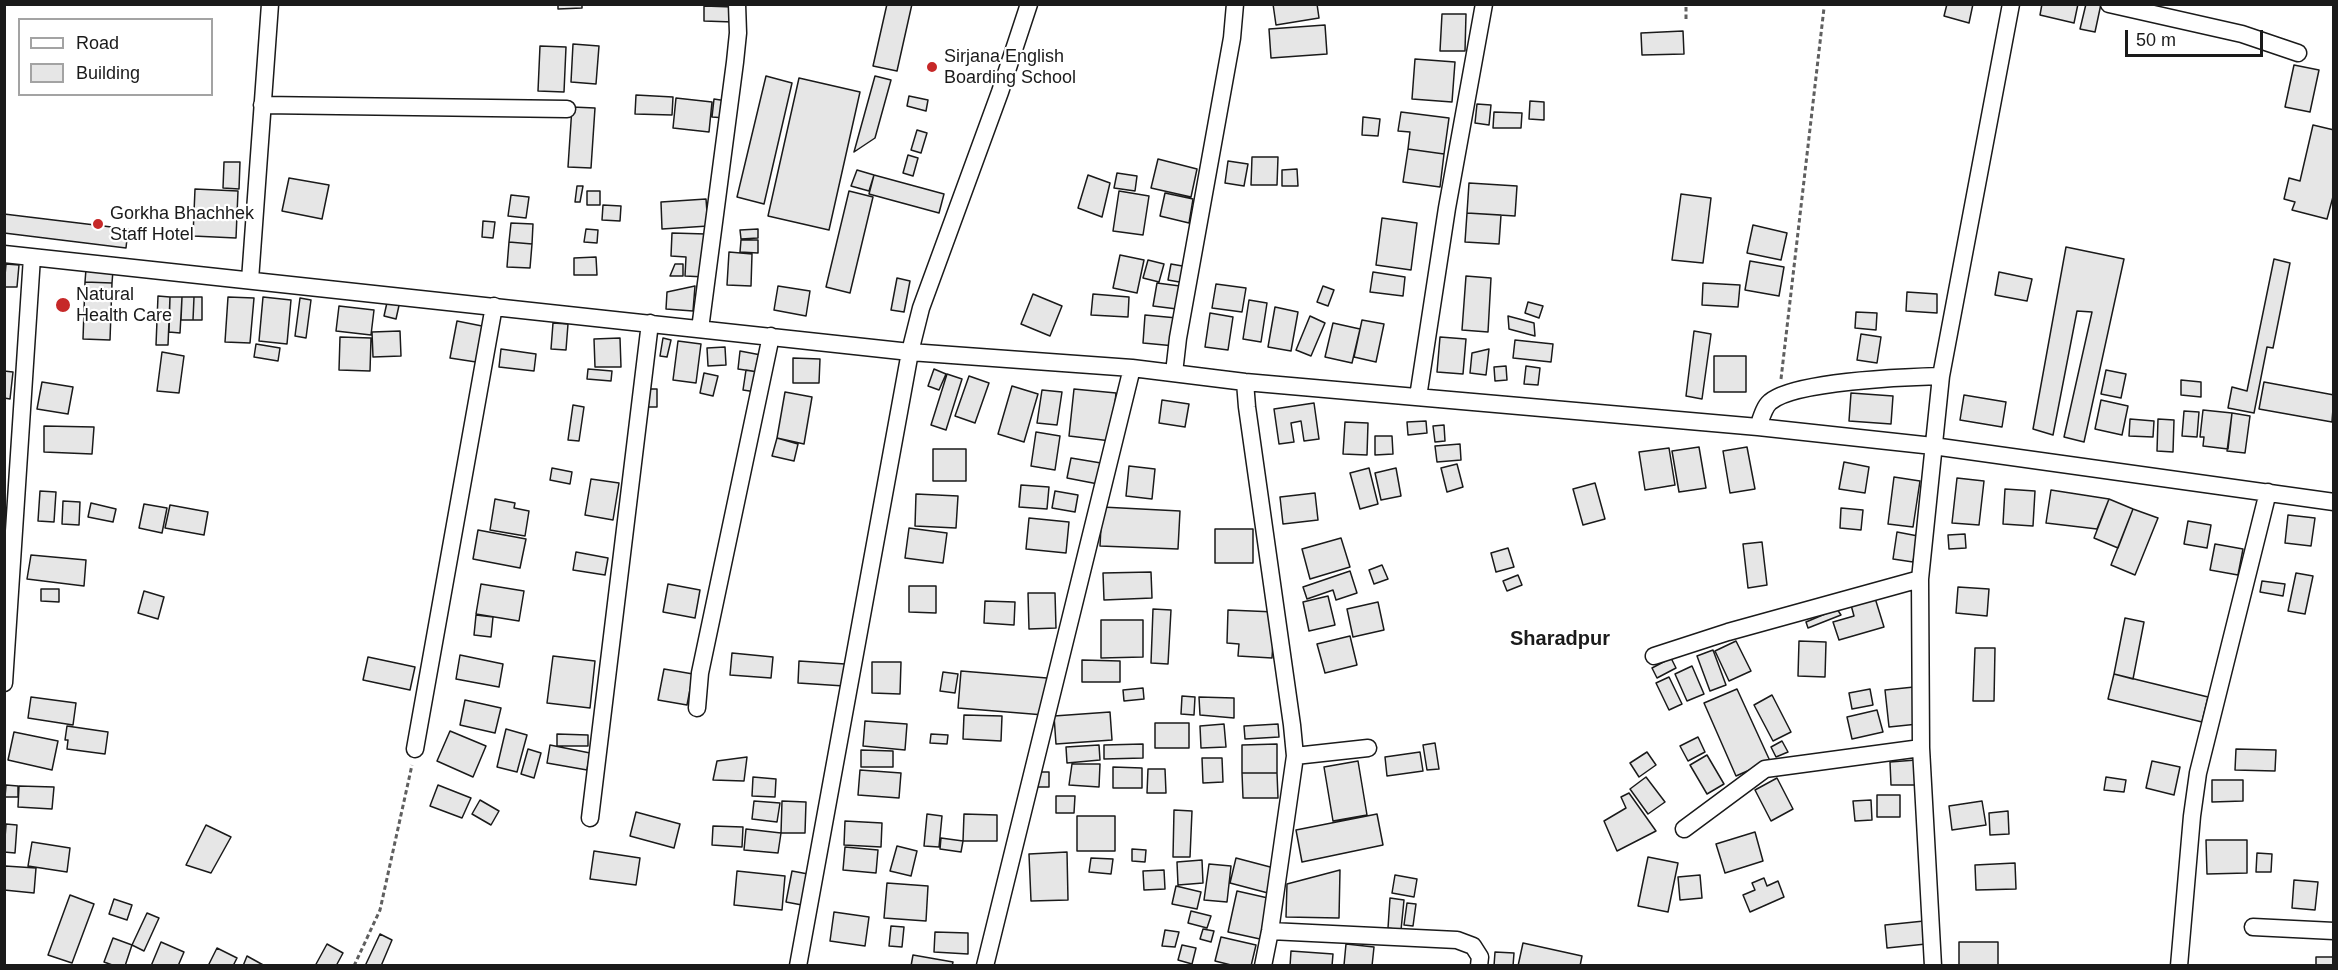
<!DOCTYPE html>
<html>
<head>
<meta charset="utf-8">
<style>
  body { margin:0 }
  #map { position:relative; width:2338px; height:970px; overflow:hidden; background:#fff; font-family:Helvetica,sans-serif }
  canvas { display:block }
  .frame { position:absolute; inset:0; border:6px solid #1a1a1a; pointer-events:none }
  .legend { position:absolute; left:18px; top:18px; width:195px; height:78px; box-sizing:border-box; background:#fff; border:2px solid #a3a3a3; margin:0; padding:8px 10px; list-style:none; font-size:18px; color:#1a1a1a }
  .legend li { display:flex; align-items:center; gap:12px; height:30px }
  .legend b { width:30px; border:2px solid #a3a3a3 }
  .scale { position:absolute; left:2125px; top:30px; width:138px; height:27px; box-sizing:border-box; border:3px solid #1a1a1a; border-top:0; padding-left:8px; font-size:18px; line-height:21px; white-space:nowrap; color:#1a1a1a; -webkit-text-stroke:4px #fff; paint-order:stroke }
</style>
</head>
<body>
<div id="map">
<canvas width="2338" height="970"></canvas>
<div class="frame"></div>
<ul class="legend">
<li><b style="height:8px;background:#fff"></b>Road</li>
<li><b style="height:16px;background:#e6e6e6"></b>Building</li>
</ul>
<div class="scale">50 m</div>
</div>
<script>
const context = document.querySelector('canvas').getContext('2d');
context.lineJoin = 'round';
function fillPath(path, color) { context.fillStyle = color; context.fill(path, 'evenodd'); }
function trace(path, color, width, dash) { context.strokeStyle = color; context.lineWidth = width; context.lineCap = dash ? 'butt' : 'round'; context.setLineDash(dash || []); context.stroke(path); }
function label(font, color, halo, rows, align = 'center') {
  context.font = font + ' Helvetica,sans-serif'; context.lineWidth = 4.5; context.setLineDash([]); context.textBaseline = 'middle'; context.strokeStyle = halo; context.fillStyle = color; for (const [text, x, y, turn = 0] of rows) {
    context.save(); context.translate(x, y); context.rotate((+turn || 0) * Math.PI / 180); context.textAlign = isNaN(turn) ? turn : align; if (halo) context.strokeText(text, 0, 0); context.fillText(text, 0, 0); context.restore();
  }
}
const building = new Path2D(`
  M558 4H582V8L558 9Z
  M887 4H912L897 71 873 66Z
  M1273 4H1317L1319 18 1276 25Z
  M1947 4H1973L1969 23 1944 16Z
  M2042 4H2078L2074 23 2040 15Z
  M2086 4H2101L2095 32 2080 29Z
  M704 6 733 7V22L704 21Z
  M1442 14H1466L1465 51H1440Z
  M1325 25 1327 54 1271 58 1269 29Z
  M1683 31 1684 54 1642 55 1641 33Z
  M573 44 599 46 596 84 571 82Z
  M540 46 566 47 564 92 538 91Z
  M1415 59 1455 62 1452 102 1412 99Z
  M2294 65 2319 70 2310 112 2285 107Z
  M766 76 792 83 764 204 737 197Z
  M875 76 891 80 875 138 854 152Z
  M799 78 860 92 829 230 768 216Z
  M636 95 673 97 672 115 635 114Z
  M909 96 928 100 926 111 907 106Z
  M676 98 712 102 709 132 673 128Z
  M714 99 727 101 725 118 712 117Z
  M1530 101 1544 102V120L1529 119Z
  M1477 104 1491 105 1489 125 1475 123Z
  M572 107 595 108 591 168 568 167Z
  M1401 112 1449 118 1444 154 1408 149 1410 132 1398 131Z
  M1494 112 1522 113 1521 128H1493Z
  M1363 117 1380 119 1378 136 1362 135Z
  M2313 125 2334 130V193L2327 219 2292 210 2295 202 2284 199 2289 178 2300 181Z
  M917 130 927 133 921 153 911 150Z
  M1408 149 1444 154 1440 187 1403 182Z
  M908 155 918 158 913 176 903 173Z
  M1252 157H1278L1277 185H1251Z
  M1158 159 1197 169 1191 197 1151 188Z
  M1228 161 1248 164 1244 186 1225 183Z
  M224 162H240L239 189 223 188Z
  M1297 169 1298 186H1282V170Z
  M857 170 874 175 869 191 851 186Z
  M1117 173 1137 176 1135 191 1114 188Z
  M874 175 944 194 939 213 869 194Z
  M1088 175 1110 183 1102 217 1078 208Z
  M289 178 329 185 322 219 282 211Z
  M1469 183 1517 186 1515 216 1467 213Z
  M577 186H583L580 202H575Z
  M195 189 238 191 236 238 193 236Z
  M587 191H600V205H587Z
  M849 191 873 197 850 293 826 287Z
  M1119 191 1149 196 1143 235 1113 231Z
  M1165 193 1193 199 1189 223 1160 216Z
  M1681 194 1711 198 1703 263 1672 260Z
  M511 195 529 197 526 218 508 216Z
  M706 199 708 226 662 229 661 202Z
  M603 205 621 206 620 221 602 220Z
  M1467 213 1501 215 1499 244 1465 242Z
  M4 214 128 229 126 248 4 233Z
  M1382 218 1417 223 1411 270 1376 265Z
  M483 221 495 222 493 238 482 237Z
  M511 223 533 224 532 244 509 242Z
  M1753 225 1787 233 1781 260 1747 253Z
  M586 229 598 230 597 243 584 242Z
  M758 229V238L741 239 740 230Z
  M672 233 706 234 705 277 685 276 686 257 671 256Z
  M741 240H758V253L740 252Z
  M509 242 532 244 530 268 507 267Z
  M2066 247 2124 259 2084 442 2064 437 2092 312 2077 311 2053 435 2033 429Z
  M729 252 752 254 751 286 727 285Z
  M1120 255 1144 260 1137 293 1113 288Z
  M596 257 597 275H574V258Z
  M2274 259 2290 263 2273 348 2267 347 2254 413 2228 408 2232 387 2247 391Z
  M1148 260 1164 264 1159 282 1143 278Z
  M1750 261 1784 267 1779 296 1745 290Z
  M6 264 19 265 17 287H4Z
  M675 264H683V276H670Z
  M1171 264 1188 267 1185 283 1168 280Z
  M86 269 113 270 112 283 85 282Z
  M1373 272 1405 277 1403 296 1370 292Z
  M1999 272 2032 279 2027 301 1995 295Z
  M1466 276 1491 278 1488 332 1462 330Z
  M897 278 910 281 904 312 891 310Z
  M85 282 112 283 110 340 83 339Z
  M1157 283 1180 286 1177 309 1153 306Z
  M1703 283 1740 285 1738 307 1702 305Z
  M1216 284 1246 288 1242 312 1212 308Z
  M695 286 693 311 666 309 667 292Z
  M778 286 810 291 806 316 774 310Z
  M1323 286 1334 290 1328 306 1317 302Z
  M1907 292 1937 294V313L1906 311Z
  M1033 294 1062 306 1050 336 1021 324Z
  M1093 294 1129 297 1128 317 1091 315Z
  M158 296 170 297 168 345H156Z
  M170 297H182L180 333 169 332Z
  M182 297H194L193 320H181Z
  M194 297H202V320H193Z
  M228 297 254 298 250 343 225 342Z
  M263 297 291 300 287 344 259 341Z
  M300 298 311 300 306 338 295 336Z
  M388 298 400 301 396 319 384 316Z
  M1249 300 1267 303 1261 342 1243 339Z
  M1528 302 1543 306 1539 318 1525 313Z
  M339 306 374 310 371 335 336 331Z
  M1275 307 1298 312 1291 351 1268 347Z
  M1856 312 1877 313 1876 330 1855 328Z
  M1210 313 1233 317 1228 350 1205 347Z
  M1145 315 1177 318 1175 346 1143 343Z
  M1310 316 1325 323 1311 356 1296 350Z
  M1508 316 1534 323 1535 336 1509 329Z
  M1362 320 1384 324 1376 362 1354 357Z
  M457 321 482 326 476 362 450 358Z
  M553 323 568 324 566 350 551 349Z
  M1333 323 1360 329 1352 363 1325 357Z
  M400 331 401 356 373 357 372 332Z
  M1694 331 1711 334 1702 399 1686 396Z
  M1861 334 1881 337 1877 363 1857 360Z
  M340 337 371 338 370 371 339 370Z
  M1440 337 1466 339 1463 374 1437 372Z
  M620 338 621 367H595L594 339Z
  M663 338 671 340 667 357 660 356Z
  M1515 340 1553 344 1551 362 1513 358Z
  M678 341 701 344 696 383 673 380Z
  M256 344 280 348 278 361 254 357Z
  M725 347 726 365 708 366 707 348Z
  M501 349 536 354 534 371 499 367Z
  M1489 349 1486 375 1470 373 1472 353Z
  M740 351 761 355 758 372 738 369Z
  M162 352 184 356 179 393 157 391Z
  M1714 356H1746V392H1714Z
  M793 358 820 359 819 383H793Z
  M1506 366 1507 380 1495 381 1494 367Z
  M1526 366 1540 368 1538 385 1524 384Z
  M588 369 612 371 611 381 587 379Z
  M934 369 946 374 939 390 928 386Z
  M746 370 758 372 756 392 743 390Z
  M2106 370 2126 374 2121 398 2101 394Z
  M4 371 13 372 10 399 4 398Z
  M704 373 718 376 713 396 700 393Z
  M947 374 962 379 946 430 931 425Z
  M969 376 989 383 975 423 955 416Z
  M2181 380 2201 382V397L2181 395Z
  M42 382 73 387 68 414 37 409Z
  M2264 382 2334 395 2332 422 2259 409Z
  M1012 386 1038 394 1024 442 998 434Z
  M648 389H657V407H647Z
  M1074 389 1116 393 1111 441 1069 436Z
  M1042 390 1062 392 1057 425 1037 423Z
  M785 392 812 397 804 444 777 438Z
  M1851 393 1893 396 1891 424 1849 421Z
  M1964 395 2006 402 2002 427 1960 420Z
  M1162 400 1189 404 1185 427 1159 423Z
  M2101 400 2128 406 2122 435 2095 429Z
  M1314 403 1319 439 1304 441 1301 421 1291 423 1294 442 1279 444 1274 409Z
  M573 405 584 407 579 441 568 440Z
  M2203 410 2232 413 2228 449 2203 446 2204 437H2200Z
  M2184 411 2199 412 2197 437 2182 436Z
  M2232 413 2250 416 2245 453 2227 451Z
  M2130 419 2154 421 2153 437 2129 436Z
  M2158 419 2174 420 2173 452 2157 451Z
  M1426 421 1427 433 1408 435 1407 422Z
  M1345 422 1368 423 1367 455 1343 454Z
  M1444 425 1445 441 1435 442 1433 426Z
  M44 426 94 427 92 454 44 452Z
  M1036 432 1060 436 1055 470 1031 466Z
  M1375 436H1392L1393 454 1375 455Z
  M777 438 798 444 794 461 772 456Z
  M1460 444 1461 460 1437 462 1435 446Z
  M1699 447 1706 488 1679 492 1672 451Z
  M1747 447 1755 489 1730 493 1723 451Z
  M1669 448 1675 485 1645 490 1639 452Z
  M933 449H966V481H933Z
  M1071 458 1101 463 1098 484 1067 478Z
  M1844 462 1869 467 1865 493 1839 489Z
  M1457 464 1463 487 1447 492 1441 468Z
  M1129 466 1155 469 1152 499 1126 496Z
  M552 468 572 472 570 484 550 480Z
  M1369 468 1378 504 1360 509 1350 473Z
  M1396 468 1401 496 1381 500 1375 473Z
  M1894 477 1920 481 1913 527 1888 524Z
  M1957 478 1984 481 1979 525 1952 523Z
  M591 479 619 483 613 520 585 515Z
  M1595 483 1605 519 1583 525 1573 489Z
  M1021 485 1049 487 1047 509 1019 507Z
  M2005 489 2035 491 2033 526 2003 524Z
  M2051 490 2109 499 2097 529 2046 523Z
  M40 491 56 492 54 522 38 521Z
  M1055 491 1078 495 1075 512 1052 508Z
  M1315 493 1318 520 1283 524 1280 497Z
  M916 494 958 496 956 528 915 526Z
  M495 499 515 503 514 508 529 511 525 536 490 530Z
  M2109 499 2133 509 2118 548 2094 538Z
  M63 501 80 502 79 525 62 524Z
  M91 503 116 509 113 522 88 517Z
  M144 504 167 508 162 533 139 528Z
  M170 505 208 512 204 535 165 528Z
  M1102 507 1180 511 1178 549 1100 546Z
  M1841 508 1863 510 1861 530 1840 528Z
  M2133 509 2158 518 2135 575 2111 565Z
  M2288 515 2315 518 2311 546 2285 543Z
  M1029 518 1069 522 1066 553 1026 549Z
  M2188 521 2211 525 2207 548 2184 544Z
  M909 528 947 533 943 563 905 558Z
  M1215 529H1253V563H1215Z
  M478 530 526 539 520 568 473 559Z
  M1897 532 1918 536 1913 562 1893 559Z
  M1965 534 1966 548 1949 549 1948 535Z
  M1341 538 1350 567 1310 579 1302 549Z
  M1762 542 1767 585 1748 588 1743 544Z
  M2215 544 2243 549 2238 575 2210 570Z
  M1508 548 1514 567 1496 572 1491 553Z
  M576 552 608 558 605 575 573 570Z
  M31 555 86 560 84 586 27 579Z
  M1382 565 1388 579 1374 584 1369 570Z
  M1350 571 1357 593 1336 600 1333 590 1307 599 1303 587Z
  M1151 572 1152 598 1104 600 1103 573Z
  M2296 573 2313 576 2305 614 2288 611Z
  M1518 575 1522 585 1507 591 1503 581Z
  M2262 581 2285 584 2283 596 2260 592Z
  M481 584 524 591 519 621 476 614Z
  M668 584 700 590 695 618 663 612Z
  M909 586H936V613L909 612Z
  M1958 587 1989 589 1987 616 1956 613Z
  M41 589H59V602L41 601Z
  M144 591 164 597 158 619 138 613Z
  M1028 593H1055L1056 628 1029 629Z
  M1328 596 1335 625 1309 631 1303 602Z
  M1875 598 1884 627 1839 640 1833 622 1854 616 1851 605Z
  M985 601 1015 602 1014 625 984 623Z
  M1378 602 1384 630 1353 637 1347 609Z
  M1153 609 1171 610 1168 664 1151 663Z
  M1837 609 1841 615 1808 628 1806 622Z
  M1228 610 1275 612 1272 658 1238 656 1239 644 1227 643Z
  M476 615 493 617 491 637 474 635Z
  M2125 618 2144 622 2133 679 2114 674Z
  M1101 620H1143V657L1101 658Z
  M1350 636 1357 665 1325 673 1317 644Z
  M1736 641 1751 671 1729 681 1715 651Z
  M1799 641 1826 642 1825 677 1798 676Z
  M1975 648H1995L1994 701H1973Z
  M1713 650 1726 685 1710 691 1697 656Z
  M732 653 773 657 771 678 730 675Z
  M460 655 503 664 499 687 456 679Z
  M553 656 595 661 590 708 547 703Z
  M368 657 415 667 410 690 363 680Z
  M1671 658 1676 668 1657 678 1652 668Z
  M1082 660 1120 661V682H1082Z
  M799 661 845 664 844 686 798 683Z
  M872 662H901L900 694 872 693Z
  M1692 666 1704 694 1687 701 1675 674Z
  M664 669 693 674 687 705 658 700Z
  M961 671 1047 678 1044 715 958 708Z
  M943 672 958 674 955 693 940 691Z
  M2114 674 2208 697 2202 722 2108 699Z
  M1669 677 1682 704 1669 710 1656 683Z
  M1914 687 1918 724 1889 727 1885 690Z
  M1143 688 1144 699 1124 701 1123 690Z
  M1737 689 1770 761 1736 776 1704 703Z
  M1870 689 1873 705 1852 709 1849 693Z
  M1772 695 1791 732 1773 741 1754 705Z
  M1182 696 1195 697 1194 715 1181 714Z
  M31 697 76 703 73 725 28 718Z
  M1199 697 1234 698V718L1200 715Z
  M465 700 501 708 495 733 460 725Z
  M1877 710 1883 732 1852 739 1847 717Z
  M1110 712 1112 740 1056 744 1054 716Z
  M964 715 1002 716 1001 741 963 739Z
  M865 721 907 724 905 750 863 746Z
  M1155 723H1189V748H1155Z
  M1224 724 1226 747 1201 748 1200 726Z
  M1278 724 1279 737 1245 739 1244 726Z
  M67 726 108 732 105 754 67 749 68 740H65Z
  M506 729 527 735 517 772 497 767Z
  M450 731 486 746 473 777 437 761Z
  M14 732 58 741 52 770 8 760Z
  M557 734 588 735V746H557Z
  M931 734 948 735 947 744 930 743Z
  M1698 737 1705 752 1688 761 1680 746Z
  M1782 741 1788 752 1776 757 1771 747Z
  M1435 743 1439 769 1427 770 1423 745Z
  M1143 744V758L1104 759V745Z
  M1277 744V773H1242V745Z
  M550 745 590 753 587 770 547 763Z
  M1099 745 1100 760 1067 763 1066 747Z
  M528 749 541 753 534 778 521 774Z
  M2236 749 2276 750 2275 771 2235 770Z
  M861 750 893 751V767H861Z
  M1420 752 1423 771 1387 776 1385 757Z
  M1647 752 1656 765 1639 777 1630 763Z
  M1707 755 1724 784 1707 794 1690 765Z
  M747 757 744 781 713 780 717 761Z
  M1202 758H1222L1223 782 1203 783Z
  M1916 760 1917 785H1891L1890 762Z
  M1358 761 1367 815 1333 821 1324 767Z
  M2152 761 2180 767 2174 795 2146 788Z
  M1072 764H1100L1099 787 1069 785Z
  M1113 767 1142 768V788H1113Z
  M1148 769H1165L1166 793H1147Z
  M860 770 901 773 899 798 858 795Z
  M1036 772H1049V787H1037Z
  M1242 773H1277L1278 798H1243Z
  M753 777 776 779 775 797 752 796Z
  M1646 777 1665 802 1648 814 1630 789Z
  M2106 777 2126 780 2124 792 2104 790Z
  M1777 778 1793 809 1771 821 1755 790Z
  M2212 780H2243V801L2212 802Z
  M6 785 18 786V797H5Z
  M438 785 471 798 462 818 430 806Z
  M19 786 54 787 52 809 18 807Z
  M1629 793 1656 831 1617 851 1604 821 1626 808 1621 797Z
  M1877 795H1900V817H1877Z
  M1056 796H1075L1074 813H1056Z
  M480 800 499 811 491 825 472 814Z
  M1871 800 1872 820 1855 821 1853 801Z
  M754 801 780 803 777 822 752 819Z
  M782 801 806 802 805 833H781Z
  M1982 801 1986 825 1952 830 1949 806Z
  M1174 810 1192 811 1190 857H1173Z
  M2008 811 2009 834 1990 835 1989 813Z
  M636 812 680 824 674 848 630 836Z
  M927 814 942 816 939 847 924 846Z
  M964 814 997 815V841H963Z
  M1377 814 1383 845 1302 862 1296 830Z
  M1077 816H1115V851H1077Z
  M845 821 882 823 881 847 844 845Z
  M6 824 17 825 15 853 4 852Z
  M206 825 231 837 211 873 186 865Z
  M713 826 743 827 742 847 712 845Z
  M746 829 781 833 778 853 744 850Z
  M1755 832 1763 861 1725 873 1716 844Z
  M941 838 963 841 961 852 940 849Z
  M2206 840H2247V873L2207 874Z
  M32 842 70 848 67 872 28 866Z
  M897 846 917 851 911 876 890 871Z
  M845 847 878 850 876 873 843 870Z
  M1132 849 1146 850 1145 862 1132 861Z
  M594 851 640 858 636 885 590 879Z
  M1067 852 1068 900 1031 901 1029 854Z
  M2257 853 2272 854 2271 872H2256Z
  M1648 857 1678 863 1668 912 1638 906Z
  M1091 858 1113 859 1111 874 1089 872Z
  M1236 858 1274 868 1268 893 1230 883Z
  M1202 860 1203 883 1178 885 1177 862Z
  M2015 863 2016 889 1976 890 1975 865Z
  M1209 864 1231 866 1227 902 1204 900Z
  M5 866 36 868 34 893 4 890Z
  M1164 870 1165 889 1144 890 1143 871Z
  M1340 870 1339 918 1286 917 1287 884Z
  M737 871 785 876 782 910 734 905Z
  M792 871 808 874 802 905 786 902Z
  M1395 875 1417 879 1414 897 1392 893Z
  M1700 875 1702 898 1680 900 1678 877Z
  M1764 878 1767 886 1778 881 1784 897 1750 912 1743 895 1755 890 1752 883Z
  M2294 880 2318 882 2315 910 2292 908Z
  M887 883 928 886 926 921 884 918Z
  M1176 886 1201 892 1197 909 1172 904Z
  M1237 891 1268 898 1260 939 1228 932Z
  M70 895 94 904 72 963 48 955Z
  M1390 898 1404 900 1401 930 1388 928Z
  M114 899 132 905 127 920 109 914Z
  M1407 903 1416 904 1413 926 1404 925Z
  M1191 911 1211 916 1207 928 1188 923Z
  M834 912 869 917 865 946 830 941Z
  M147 913 159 918 144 951 132 945Z
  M1924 921 1926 944 1887 948 1885 925Z
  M891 926 904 927 902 947 889 946Z
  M1203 929 1214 931 1211 942 1200 939Z
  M1165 930 1179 932 1175 947 1162 946Z
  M935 932 968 933V954L934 952Z
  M380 934 392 940 381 966H365Z
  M1221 937 1256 945 1251 966H1235L1215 961Z
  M113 938 132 945 125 966H115L104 962Z
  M161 942 184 952 178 966H151Z
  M1959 942H1998V966H1959Z
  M1523 943 1582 956 1580 966H1518Z
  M327 944 343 953 336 966H315Z
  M1346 944 1374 947 1372 966 1344 965Z
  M1182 945 1196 948 1192 964 1178 960Z
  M217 948 237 958 233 966H208Z
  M1291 951 1333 954 1332 966H1290Z
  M1495 952 1514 953 1513 966H1494Z
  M913 955 953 962 952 966H911Z
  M247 956 265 966H243Z
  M2316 957H2334V966H2316Z`);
fillPath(building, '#e6e6e6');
trace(building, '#1a1a1a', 1.5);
const street = new Path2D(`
  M2109 4 2242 34 2298 53
  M262 105 567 109
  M4 254 910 352 1132 368 1245 382 1758 427 1933 446 2334 502
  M250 280 270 4
  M700 329 735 62 738 33 737 4
  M1174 373 1178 338 1232 38 1235 4
  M1245 382 1247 407 1292 725 1295 756 1270 931 1263 966
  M1418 397 1447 208 1484 4
  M1758 427C1761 419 1764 407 1770 402 1794 381 1907 377 1941 376
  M1654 656 1728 632 1920 579
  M4 683 32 257
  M697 708 700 673 771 336
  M415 749 494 306
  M1295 756 1368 748
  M590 818 650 323
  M1684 829 1765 769 1921 748
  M2253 927 2334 931
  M1270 931 1457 940 1473 946 1480 957 1479 966
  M798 966 910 352 921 308 1000 92 1029 4
  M985 966 1132 368
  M1933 966 1921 748 1920 579 1941 376 2011 4
  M2179 966 2192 816 2198 773 2268 492`);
trace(street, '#1a1a1a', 19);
trace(new Path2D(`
  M1686 19V4
  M1781 379 1824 8
  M354 966 380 910 412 765`), '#5f5f5f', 3, [4.5, 3]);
trace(street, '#fff', 16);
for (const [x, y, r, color] of [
  [932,67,6,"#c62828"],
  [98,224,6,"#c62828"],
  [63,305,8,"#c62828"]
]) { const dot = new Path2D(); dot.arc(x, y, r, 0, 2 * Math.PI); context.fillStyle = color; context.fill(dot); trace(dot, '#fff', 2); }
label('18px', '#1a1a1a', '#fff', [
  ["Sirjana English",944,57],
  ["Boarding School",944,78],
  ["Gorkha Bhachhek",110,214],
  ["Staff Hotel",110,235],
  ["Natural",76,295],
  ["Health Care",76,316]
], 'left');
label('bold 20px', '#1a1a1a', '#fff', [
  ["Sharadpur",1560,639]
]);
</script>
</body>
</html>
